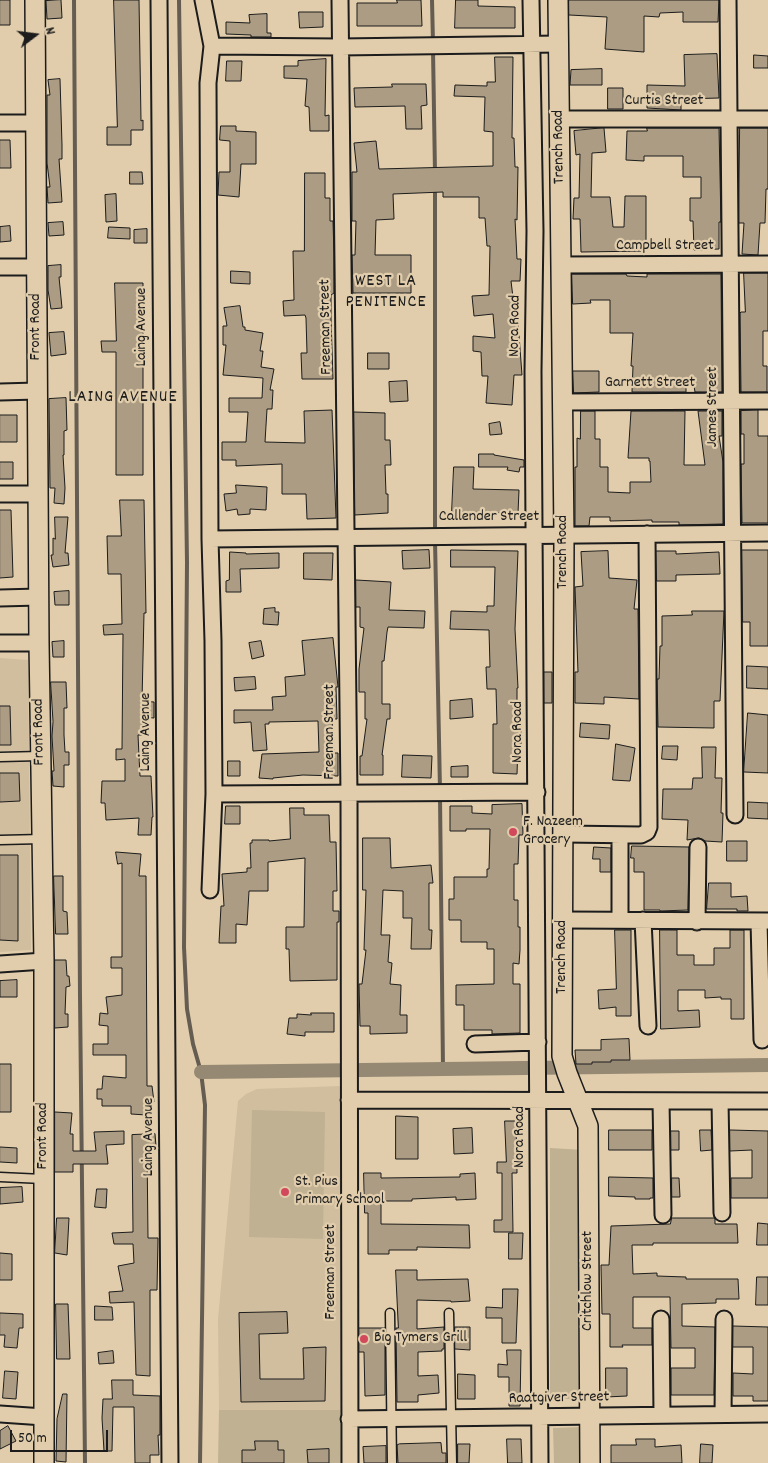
<!DOCTYPE html>
<html>
<head>
<meta charset="utf-8">
<style>
  body { margin:0 }
  #map { position:relative; width:768px; height:1463px; overflow:hidden; background:#e1cdab; font-family:Dekko,sans-serif }
  canvas { display:block }
  .north { position:absolute; left:10px; top:10px; width:50px; height:50px; -webkit-text-stroke:4px #e1cdab; paint-order:stroke; rotate:75deg; font-size:14px; font-weight:700; line-height:20px; text-align:center; color:#1c1c1c }
  .north::after { content:''; display:block; margin:auto; width:18px; height:22px; background:#1c1c1c; clip-path:polygon(50% 0,100% 100%,50% 72%,0 100%) }
  .scale { position:absolute; left:10px; top:1430px; width:98px; height:22px; box-sizing:border-box; border:2px solid #1c1c1c; border-top:0; padding-left:6px; font-size:15px; line-height:18px; white-space:nowrap; color:#1c1c1c; -webkit-text-stroke:4px #e1cdab; paint-order:stroke }
</style>
</head>
<body>
<div id="map">
<canvas width="768" height="1463"></canvas>
<div class="north">N</div>
<div class="scale">50 m</div>
</div>
<script>
const context = document.querySelector('canvas').getContext('2d');
context.lineJoin = 'round';
function fillPath(path, color) { context.fillStyle = color; context.fill(path, 'evenodd'); }
function trace(path, color, width, dash) { context.strokeStyle = color; context.lineWidth = width; context.lineCap = dash ? 'butt' : 'round'; context.setLineDash(dash || []); context.stroke(path); }
function label(font, color, halo, rows, align = 'center') {
  context.font = font + ' Dekko,sans-serif'; context.lineWidth = 4.5; context.setLineDash([]); context.textBaseline = 'middle'; context.strokeStyle = halo; context.fillStyle = color; for (const [text, x, y, turn = 0] of rows) {
    context.save(); context.translate(x, y); context.rotate((+turn || 0) * Math.PI / 180); context.textAlign = isNaN(turn) ? turn : align; if (halo) context.strokeText(text, 0, 0); context.fillText(text, 0, 0); context.restore();
  }
}
fillPath(new Path2D(`
  M0 658 28 660 31 950 0 952Z
  M341 1086 340 1410H219L218 1319 238 1101 246 1094 257 1089Z`), '#d1be9f');
fillPath(new Path2D(`
  M252 1110 325 1112 323 1239 249 1237Z
  M550 1148 584 1150V1400L550 1398Z
  M219 1410H340L341 1463H284V1451L242 1450V1463H218Z
  M583 1427V1463H554L553 1428Z`), '#c0b193');
trace(new Path2D(`
  M74 0 80 996 85 1463
  M179 0 187 562 184 947 187 1009 193 1044 201 1072 205 1105 200 1463
  M432 0 433 43
  M433 50 435 173
  M435 187V533
  M435 540 440 790
  M440 797 443 1069`), '#655d51', 4);
trace(new Path2D(`
  M201 1072 768 1065`), '#958974', 14);
const building = new Path2D(`
  M0 0H10V25H0Z
  M61 0 62 18 47 19 46 1Z
  M114 0H139L141 121 143 120V130H131V145H107V127H117Z
  M397 0H421L422 26H357V3H397Z
  M456 0H478V6L515 7V28H455Z
  M569 0H719L718 22H683V12L660 13 659 17 644 16V52L605 49 607 17 569 15Z
  M299 12H323V27L300 28Z
  M267 14V33H271V37H251V35L226 34V22L250 23 249 15Z
  M717 54 719 98 681 99V110L647 108V85L685 86 684 55Z
  M754 55 768 56V68H754Z
  M495 57H513L512 138H514L515 167H518L517 220 515 219 517 259H521L520 281H511L516 322H518L522 375H514L512 405 486 403 488 376H482L481 352 473 351V336L495 338 493 314 474 316 472 296 489 295 490 246H487L485 218H479V197H443V192L393 194 394 219 376 220 375 255H411V293H353L352 255H355L356 221H352V172H357L354 143 376 141 379 169 493 166V132L484 131 485 97 454 96 455 85 487 86V82H495Z
  M326 59 325 116 329 115V131H310L309 107 305 106 307 79 284 78V66H298V61Z
  M227 61H242L241 81H226Z
  M602 69V85H570L571 70Z
  M60 79 62 145V159H59L62 202 48 203 47 187H50L47 163V95H50L48 80Z
  M392 84H426L427 105 421 106 422 129H406L405 106 355 107 354 88 392 87Z
  M608 88H623V109H608Z
  M221 126H236V131L256 132V164H241L239 197 218 195 219 172H230V141L220 140Z
  M604 128 606 152 592 153 591 197H610L613 227H624L625 196H646V251L581 252 580 219H573L574 198H579L580 154 576 155 574 131Z
  M647 128H719L721 222H719V249L694 250 693 221H690V198H701V177H683V156H644V161L626 160 627 131H647Z
  M740 128H768V189H766L765 223H760L758 255 742 254 744 223H739Z
  M0 140H10L11 168H0Z
  M130 172H142L143 184H130Z
  M305 173H325V198H330V221H333L334 255V293L331 295V318L333 379H302L301 353H307L306 318 305 315 284 316 283 301 294 300 293 251H304Z
  M116 194 117 221 106 222 105 195Z
  M63 222 64 235 49 236 48 223Z
  M10 226 11 241 0 242V227Z
  M109 227 130 228V239L108 238Z
  M147 229V243H134V230Z
  M61 265V277H59L62 308 51 309 48 290V266Z
  M231 271 250 272V284L231 283Z
  M744 273H768V331H763V366H767V392H741L740 313 741 312H745Z
  M572 274H626L627 276 647 277V274H721L722 392H695L694 386H686V392H632L633 366H631L633 333H610V300H590L591 303 573 304Z
  M115 283H143V475H116V352H102L101 341H116Z
  M240 306 243 327H245V330L263 333 260 351H263L261 367 274 369 270 390H273L272 409H267L265 442 305 443 304 411 332 410 336 518 307 519 306 494H282V464L236 466V460H222V442H246L248 412H229V398H262L263 378 223 375 226 345H223V326H227L224 308Z
  M64 332 66 354 51 356 49 333Z
  M368 353H389V369H368Z
  M573 371H599V392L574 393Z
  M407 381 408 401 390 402 389 382Z
  M66 398 67 430 64 431V455H63L65 488 64 504 54 503 55 488H50L49 399Z
  M758 410V436H768V523H742L741 464H744V434H741V411Z
  M581 411H595V439H600V467H608V492L630 493V482H651L650 461H649V458H628L631 411H685L684 465H705L698 411H722V436H719L723 462V524L679 525V522H652V520L610 521V517H590L589 526H575V467H577V438L580 439Z
  M354 412 385 413V440H390L391 465H385L386 494H388V513L355 515Z
  M0 415H17V442H0Z
  M500 422 502 434 490 435 489 424Z
  M479 454H494V455L524 460V467H520L519 472 507 470 508 467H479Z
  M0 462H13V479H0Z
  M454 467H474L473 489 519 490 518 513 452 512Z
  M236 485 267 487 266 510 250 509V514L238 515 237 509 226 511 224 494 236 493Z
  M120 500H144L146 613H144L142 701 154 702V718L142 717V735H138L140 776H151L153 817H152L151 835H138L139 818 106 820 105 803H101L102 781H125V759L116 760V749H122L123 634 104 635 103 625 122 624 121 574H108L107 536H121Z
  M0 510H11L13 577 0 578Z
  M55 517H68L65 553H68L69 565 53 567 51 555H53V538L55 539Z
  M429 550 430 568 403 569 402 551Z
  M451 550 518 551 515 629 518 688H517V719L518 724 521 725V744H518L517 774 493 773V724H497L496 689H487L486 667H490L489 630 450 629 451 611 487 612V606H494L495 567H451Z
  M742 550H768V646H750V622H743Z
  M608 551 609 578 637 580 634 609H638L639 699 604 697V704L575 703V672H578L575 587 583 586 581 552Z
  M656 551H676V554L719 552 720 574 676 575V581H657Z
  M230 552 246 553V554L279 553V568L240 569 241 592H226V581L229 580Z
  M304 553H333L332 580 304 579Z
  M356 580 391 582 389 610 425 611 424 628 388 627 387 632 384 661H382V704H390V719H387L382 755H383V775H360V756H362L367 719H365V692H359V669L364 628 360 627V607H356Z
  M69 591V605H55L54 592Z
  M275 608V612H279L278 625 263 624 264 609Z
  M692 611H724L720 701H714V728L658 727 657 679H659L660 646H662V616L692 615Z
  M333 638 338 687H336L337 719H332L334 753H338V776L303 775 273 778V779L259 778 262 754 319 752 318 721 269 722V724H265L267 750 253 751 251 722 234 723V710H273L272 697 286 696 285 677 305 675 302 641Z
  M64 641V657H53L52 642Z
  M261 641 264 656 252 659 249 643Z
  M747 666 768 667V689L747 688Z
  M544 672H552V703H544Z
  M255 677 256 689 235 691 234 678Z
  M51 682H66L67 708H64V735L65 752H69V765H64V787L53 786 52 771H54L52 736 53 722Z
  M472 699 473 717 450 719V701Z
  M0 706H10L11 745H0Z
  M748 713 768 715V773L744 772Z
  M581 723 610 725 609 739 580 737Z
  M616 744 635 748 630 781 613 780Z
  M663 746H678L677 760 662 759Z
  M702 747H716L715 778H722L721 813H723L722 842 705 841 699 838 687 840 688 820 662 819 663 789H692L693 778H702Z
  M403 755 432 756 431 778 402 777Z
  M228 761H240V776H228Z
  M468 766V777H451V767Z
  M0 773H19L20 801 0 802Z
  M748 802 768 803V819L748 818Z
  M522 804 523 835H519L518 864H514V900H518V927H520V950L519 964 513 963V984H520V1033L492 1034V1030H464V1005H456V985L494 984V949H487V942H461V920H449V899H454V877H487V869H489L490 829H466V831H450V806H472V813L492 814V805Z
  M226 806H240V824H225Z
  M290 808H304V815H329L330 842H336L337 891H333V911H339V922H337V980L290 981 289 949H286V927H304L305 858 268 862V891H249L247 925 236 924V943H219L221 906H224L222 874 247 872V868H251L250 843H252V840H269V841L290 839Z
  M363 838H390L391 868 431 865 433 883H429V930H432L431 949H411L412 918H403V891L383 890 381 935H390L388 962 392 963 390 984 401 985 400 1015H407V1033L370 1034V1026H360L359 984H362L366 950H364L366 890H363Z
  M727 841H747V861H727Z
  M632 846 689 847 688 910 660 911V910H644V872H634V858H631Z
  M594 847 611 848V872H600V859H593Z
  M116 852 141 854 139 876H146L147 1086H152L154 1102H147V1115L131 1114V1106H102V1099H97V1089H102L103 1076 126 1078V1055H93V1044H108V1026L99 1025 100 1013 108 1014 106 997 122 995V968H111V957H122V863L118 864Z
  M0 855H18V941L0 940Z
  M54 876H63V911L67 912 68 934H56Z
  M709 883H731V897L747 896 748 911H737V909H707Z
  M615 930H631V1016H616V1007L599 1009 598 990 616 989Z
  M660 930H677V955H694V965H714V948H730V930H744V1019H731V999H721V997L705 998V990H678V1011L699 1010 700 1027 661 1029Z
  M55 960H66L67 976H69L70 986 66 987 65 1014H68V1027L55 1028Z
  M17 980V997H0V981Z
  M311 1013H334V1032H305V1036L287 1034 289 1018H297V1014L311 1015Z
  M629 1039 630 1060H611V1062H592V1064H576L575 1050H601V1040Z
  M0 1064H11V1112H0Z
  M55 1112 72 1113 70 1134H73V1151H96L94 1132 124 1131V1144L106 1145 108 1164H73V1172H55Z
  M396 1116 418 1117V1159H396Z
  M505 1121H516L517 1173H512L513 1232H494V1220H502V1173H497V1162H506Z
  M472 1128 473 1153 454 1154 453 1129Z
  M609 1130H652V1150H609Z
  M700 1130H711L712 1150 701 1151Z
  M730 1130 768 1131V1198H731V1178H752V1150L730 1151Z
  M671 1131H679V1150H671Z
  M155 1134 156 1146 147 1147 148 1238H158L157 1290H150V1376L136 1375 134 1302 110 1303 109 1292 123 1291 118 1266 134 1263 133 1244H114L112 1233 133 1232 132 1135Z
  M0 1147 17 1148V1163L0 1162Z
  M364 1173H381V1178L460 1177V1174L475 1173 476 1199 456 1200V1197L412 1199V1201H381V1224L469 1225 470 1248 417 1247V1250H389V1254H368V1213H365Z
  M609 1177 653 1178V1198H650V1199H635V1197L609 1196Z
  M672 1178H679L680 1197H672Z
  M22 1187 23 1202 0 1204V1188Z
  M97 1189H107L106 1208 95 1207Z
  M57 1218H69L67 1255 55 1253Z
  M672 1218H715V1224H737L738 1243H653V1245H632L633 1274 657 1273V1276L686 1277V1279H738L739 1299H716V1303L682 1304V1326L715 1327 714 1395H671V1368H695V1348H671L670 1297H633V1328H652V1345H622L623 1347H610V1314H602L601 1265H609L611 1226 670 1224Z
  M758 1223 768 1224V1245H757Z
  M509 1233H523L522 1259H509Z
  M0 1253 12 1254V1280H0Z
  M396 1270H417V1280L468 1279 470 1301 451 1302V1301L417 1300V1329L444 1327V1349H442V1351L418 1352V1376L438 1375 439 1393 418 1395V1402H397L396 1328H398Z
  M757 1277H768V1305H756Z
  M503 1289H518L516 1343H502V1318H486V1307L502 1308Z
  M56 1304H68L70 1359H57Z
  M95 1306 112 1307 113 1320H95Z
  M287 1312 288 1333 259 1334 260 1379H304L303 1348 326 1347 325 1401 241 1402 239 1313Z
  M0 1313 23 1314V1328H19L17 1348 4 1347 5 1335H0Z
  M733 1326 768 1327V1401H753V1396H733V1373L753 1374V1347H733Z
  M455 1327H470V1350L455 1349Z
  M359 1328H385V1395L365 1396 364 1352H359Z
  M507 1350H521L520 1406H509V1377H498V1364L507 1365Z
  M113 1351 114 1363 99 1364 98 1353Z
  M606 1368H627V1396L606 1397Z
  M5 1371 18 1372 16 1399 3 1398Z
  M458 1374 475 1375V1399H458Z
  M112 1380H133V1395L160 1396V1435H158L159 1455H150V1463H135L134 1407H113L112 1451H104L102 1418 103 1399H112Z
  M63 1394H67L66 1462 56 1461 57 1419Z
  M8 1426 16 1441 0 1449V1431Z
  M507 1439H521L522 1463H508Z
  M636 1439H655V1447L681 1445 682 1463H611V1445H636Z
  M255 1441H278V1450H284V1463H242V1450H255Z
  M441 1443 442 1453H446V1463H398L397 1445 399 1444Z
  M458 1444H470L469 1463H458Z
  M701 1444 713 1445 712 1463H700Z
  M386 1446V1463H364L363 1447Z
  M329 1449V1463H308L307 1450Z`);
fillPath(building, '#ab9c83');
trace(building, '#1c1c1c', 1);
const service = new Path2D(`
  M0 757 40 756
  M0 840 42 839
  M0 1177 43 1179
  M390 1313 392 1463
  M449 1313 452 1463`);
const minor = new Path2D(`
  M159 0 170 1463
  M203 0 212 46 340 47 559 44
  M340 0 349 794 350 1463
  M531 0 535 231 533 371 540 1463
  M728 0 735 815
  M559 119H768
  M0 123H35
  M561 265 768 264
  M0 267H36
  M0 392 37 391
  M563 402 768 401
  M0 494H38
  M210 539 768 533
  M0 598 39 597
  M0 643H39
  M214 794 537 792
  M564 834 641 835 647 832 649 827 647 534
  M620 835V920
  M210 890 214 794 213 641 210 539 208 83 212 46
  M563 920 768 921
  M643 920 648 1026
  M759 921 762 1040
  M697 922 698 847
  M0 964 44 961
  M475 1044 538 1042
  M349 1100 768 1101
  M661 1101 663 1215
  M720 1101 722 1213
  M661 1319 662 1415
  M0 1414 44 1417
  M723 1414 724 1319
  M349 1419 768 1414`);
const tertiary = new Path2D(`
  M35 0 39 643 44 961V1463
  M558 0 564 535 562 1056 567 1073 588 1126 590 1463`);
trace(service, '#1c1c1c', 11);
trace(minor, '#1c1c1c', 19);
trace(tertiary, '#1c1c1c', 22);
trace(service, '#e1cdab', 8);
trace(minor, '#e1cdab', 15);
trace(tertiary, '#e1cdab', 19);
for (const [x, y, r, color] of [
  [513,832,5,"#d1495b"],
  [285,1192,5,"#d1495b"],
  [364,1339,5,"#d1495b"]
]) { const dot = new Path2D(); dot.arc(x, y, r, 0, 2 * Math.PI); context.fillStyle = color; context.fill(dot); trace(dot, '#e1cdab', 2); }
label('16px', '#1c1c1c', '#e1cdab', [
  ["Curtis Street",664,102],
  ["Trench Road",560,147,-91],
  ["Campbell Street",665,247],
  ["Nora Road",516,326,-89],
  ["Front Road",37,327,-90],
  ["Laing Avenue",143,327,-90],
  ["Freeman Street",327,327,-91],
  ["Garnett Street",650,384],
  ["James Street",714,407,-90],
  ["Callender Street",489,518],
  ["Trench Road",564,552,-90],
  ["Front Road",40,732,-91],
  ["Laing Avenue",147,732,-90],
  ["Freeman Street",331,732,-90],
  ["Nora Road",519,732,-90],
  ["Trench Road",563,957,-90],
  ["Front Road",44,1136,-90],
  ["Laing Avenue",150,1137,-90],
  ["Nora Road",521,1137,-90],
  ["Freeman Street",332,1272,-90],
  ["Critchlow Street",589,1281,-90],
  ["Raatgiver Street",559,1399,-1]
]);
label('16px', '#1c1c1c', '#e1cdab', [
  ["F. Nazeem",523,823],
  ["Grocery",523,841],
  ["St. Pius",295,1183],
  ["Primary School",295,1201],
  ["Big Tymers Grill",374,1339]
], 'left');
context.letterSpacing = '1px';
label('18px', '#1c1c1c', '#e1cdab', [
  ["WEST LA",386,283],
  ["PENITENCE",386,304],
  ["LAING AVENUE",123,399]
]);
context.letterSpacing = '0px';
</script>
</body>
</html>
